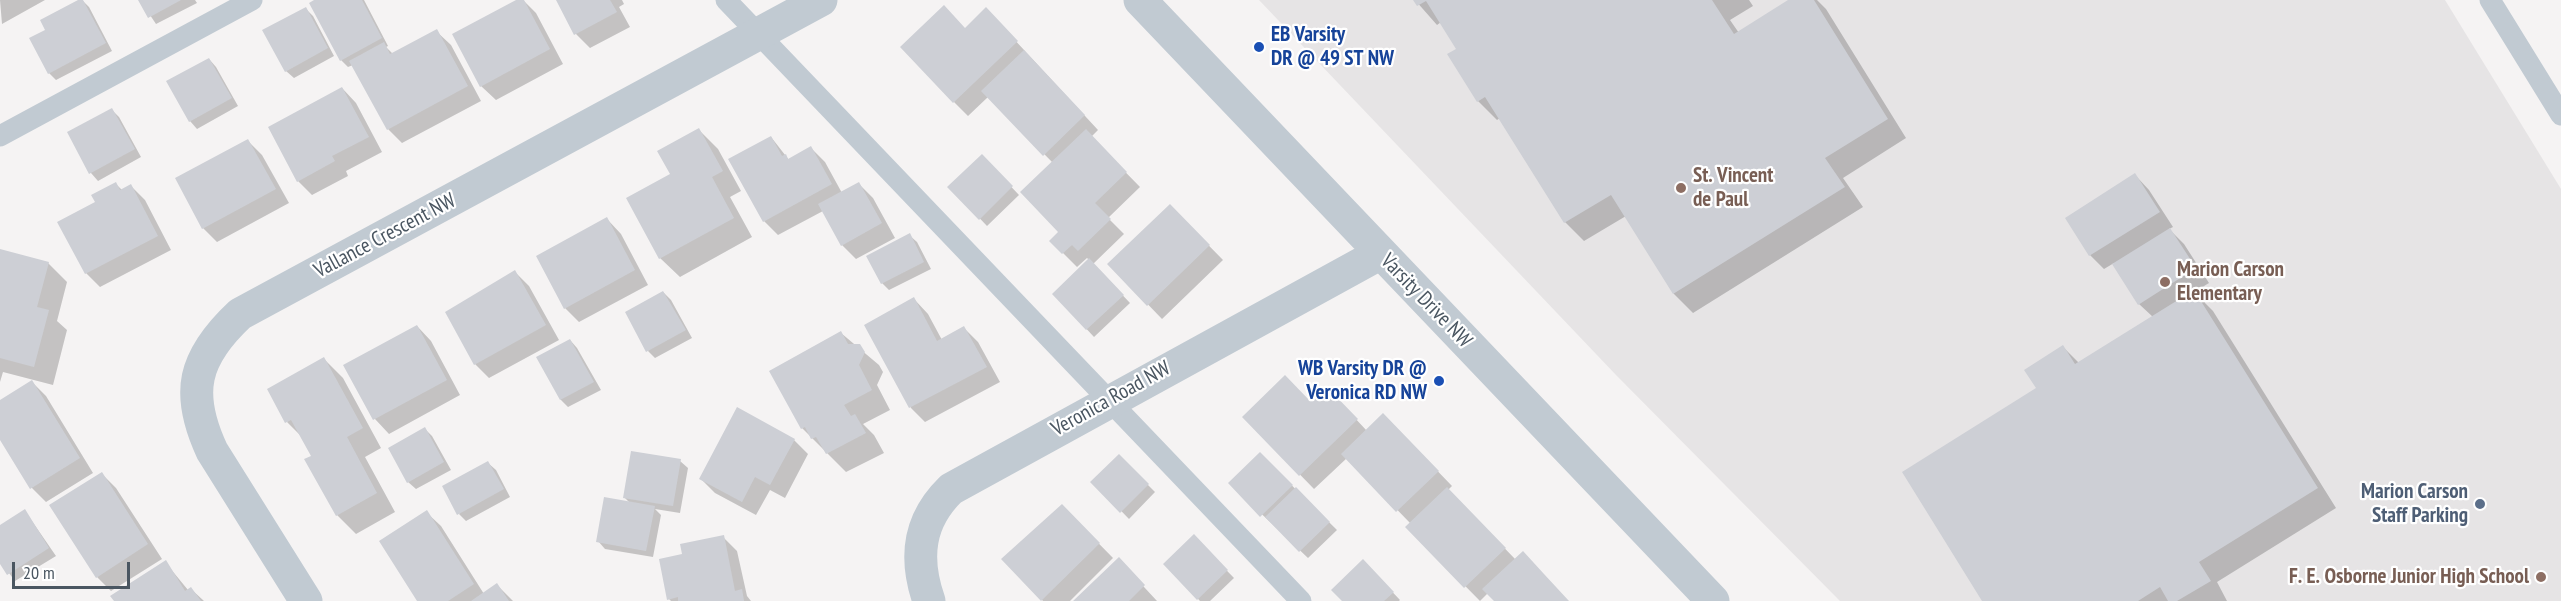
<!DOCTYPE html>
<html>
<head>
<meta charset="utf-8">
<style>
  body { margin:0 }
  #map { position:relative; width:2561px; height:601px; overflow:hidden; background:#f5f3f3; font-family:"PT Sans Narrow",sans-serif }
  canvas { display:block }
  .scale { position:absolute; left:12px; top:562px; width:118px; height:27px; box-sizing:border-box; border:3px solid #4a5661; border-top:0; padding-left:8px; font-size:18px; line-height:21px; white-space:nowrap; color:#4a5661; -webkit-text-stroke:4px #fff; paint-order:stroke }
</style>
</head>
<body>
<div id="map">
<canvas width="2561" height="601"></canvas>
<div class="scale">20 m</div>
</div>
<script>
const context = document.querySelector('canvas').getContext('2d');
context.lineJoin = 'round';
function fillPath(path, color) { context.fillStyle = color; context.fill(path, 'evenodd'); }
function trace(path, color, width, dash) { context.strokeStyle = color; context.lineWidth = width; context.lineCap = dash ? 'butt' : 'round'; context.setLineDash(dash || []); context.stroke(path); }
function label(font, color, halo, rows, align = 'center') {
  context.font = font + ' "PT Sans Narrow",sans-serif'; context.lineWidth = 4.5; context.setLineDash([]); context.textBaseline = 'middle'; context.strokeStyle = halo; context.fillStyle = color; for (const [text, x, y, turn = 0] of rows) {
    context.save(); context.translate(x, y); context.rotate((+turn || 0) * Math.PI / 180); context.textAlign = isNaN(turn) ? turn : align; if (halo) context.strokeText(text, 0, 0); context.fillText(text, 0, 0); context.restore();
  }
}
fillPath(new Path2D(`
  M1259 0H2445L2561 189V601H1840L1616 375Z`), '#e6e4e5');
fillPath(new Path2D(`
  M0 0H45L2 24Z
  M82 0 89 7 112 51 56 80 49 73Z
  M140 0H195L197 3 156 24Z
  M317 0H364L388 46 386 47 393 54 436 31 451 45 481 101 402 143 388 129 353 65 348 67 341 60Z
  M519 0H523L536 13 563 64 496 100 481 86Z
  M558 0H622L624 4 619 7 630 27 590 48 576 34Z
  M1415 0H1749L1753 6 1730 20 1739 33 1791 0H1817L1826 9 1906 138 1843 178 1863 207 1693 313 1674 294 1626 216 1584 241 1565 222 1500 118 1497 120 1478 101 1458 49 1441 22 1437 25Z
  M306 9 313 16 334 56 294 78 286 71Z
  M1000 24 1098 130 1091 137 1140 187 1108 218 1124 234 1093 264 1130 303 1094 337 1054 294 1089 260 1087 258 1077 267 1051 241 1060 232 1053 163 988 97 968 116 954 102 966 30Z
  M209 59 216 67 238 106 197 129 190 121Z
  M342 88 356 103 382 152 346 171 348 176 312 195 298 181Z
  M112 110 119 117 141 157 98 181 91 173 69 133Z
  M699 130 718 149 741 191 730 197 752 237 680 277 660 258 672 175Z
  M771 137 789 160 811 148 825 162 842 193 859 184 873 198 895 238 856 259 842 245 823 211 778 235 764 221Z
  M248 141 262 155 289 203 217 242 203 228Z
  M982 156 1019 195 987 226 950 187Z
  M2135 175 2149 190 2173 227 2169 229 2184 244 2209 283 2194 292 2213 311 2336 508 2217 582 2227 601H1984L2038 388 2063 347 2079 363 2153 317 2139 304 2114 263 2104 269 2090 255Z
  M116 184 122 190 131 186 145 200 171 250 100 287 86 273 97 203Z
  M1170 206 1223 260 1162 319 1109 264Z
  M607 219 621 234 648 285 579 322 565 308Z
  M909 235 917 242 931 269 889 290 882 283Z
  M0 251 48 263 67 282 57 321 67 330 53 385 3 372 0 382Z
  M515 272 529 286 559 340 489 378 475 364Z
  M663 292 671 300 692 338 655 358 648 351Z
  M914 299 928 314 942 340 964 328 978 342 1000 382 925 422 911 408 866 325Z
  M417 326 431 341 460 395 389 434 375 419 346 365Z
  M841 333 879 365 883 372 877 385 890 410 863 424 874 435 884 453 846 472 802 428Z
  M570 340 577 348 601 390 568 407 561 400 538 357Z
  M324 359 343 378 381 448 365 457 395 512 356 534 337 515 313 456 302 437 287 422Z
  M32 382 46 396 93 473 46 502 32 488 0 437V401Z
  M1340 402 1367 431 1397 429 1452 486 1448 490 1516 560 1568 601H1496L1488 593 1480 601 1407 527 1411 524 1347 458 1314 489 1244 417 1310 403Z
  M425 429 432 436 451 470 416 489 408 482Z
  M794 440 808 454 785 498 770 490 756 515 715 493 701 479Z
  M1260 454 1337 530 1308 558 1230 484Z
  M1119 456 1155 492 1129 519 1093 482Z
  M680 461 688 468 680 513 655 509 661 515 653 557 605 549 598 541 630 503 624 497Z
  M488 463 496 470 510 497 466 521 459 514Z
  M102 474 116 488 162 559 111 591 97 577Z
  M1062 506 1113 558 1070 601H1043L1003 559Z
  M25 511 56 556 15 581 0 561V526Z
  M426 512 441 526 484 594 497 585 513 601H419Z
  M723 537 737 551 747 596 751 601H671L669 599 684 555Z
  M1194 537 1234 578 1210 601H1200L1165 564Z
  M1119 560 1157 601H1076Z
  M1363 561 1400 600 1399 601H1344Z
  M165 562 188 590 191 589 204 601H115Z`), '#0003');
fillPath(new Path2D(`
  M78 0H83L106 43 48 74 29 38 45 30 40 20Z
  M138 0H181L148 18Z
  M314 0H362L382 38 340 61 309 3Z
  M516 0H524L550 49 480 87 452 34Z
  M556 0H610L617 12 574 35Z
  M1413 0H1712L1734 34 1788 0H1814L1888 119 1825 158 1845 187 1673 294 1611 195 1564 223 1485 97 1477 102 1447 54 1456 49 1426 1 1417 6Z
  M944 5 965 28 986 7 1018 41 953 103 900 47Z
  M306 7 328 48 285 72 262 30Z
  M437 29 468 86 387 130 349 61 384 42 390 54Z
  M1024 50 1085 115 1043 156 981 91Z
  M209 58 232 98 189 122 166 81Z
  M342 87 369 137 332 156 335 161 297 182 268 127Z
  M112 108 135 149 89 174 67 132Z
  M699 128 723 171 712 177 734 218 659 259 626 198 670 174 657 151Z
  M1086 129 1127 172 1095 203 1111 219 1078 251 1072 245 1062 254 1049 241 1058 232 1020 192Z
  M771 136 782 156 786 154 788 159 811 146 832 184 763 222 728 159Z
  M248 139 276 189 202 229 175 178Z
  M982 154 1013 186 979 220 947 187Z
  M2135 173 2160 212 2089 256 2065 218Z
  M116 182 120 190 131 184 158 236 85 274 57 222 95 202 91 195Z
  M859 182 882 223 841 246 818 204Z
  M1170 204 1210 245 1147 306 1107 264Z
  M607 217 635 270 564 309 536 256Z
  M2170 228 2196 268 2138 305 2112 264Z
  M910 233 924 262 881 284 866 256Z
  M0 249 49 262 37 307 49 310 34 367 0 358Z
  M1089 258 1124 295 1086 330 1052 294Z
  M515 270 546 325 474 365 445 312Z
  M2194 290 2318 488 2199 562 2211 581 2177 601H2168L2160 587 2138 601H1982L1902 472 2036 388 2024 370 2063 345 2075 364Z
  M663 291 686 330 646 352 625 312Z
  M914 297 937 341 964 326 987 367 909 408 864 325Z
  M417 325 447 380 373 420 343 365Z
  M841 331 848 344H860L865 352 859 365 872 390 844 405 851 416 855 414 866 433 826 454 816 437 811 439 805 427 801 429 769 371Z
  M570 339 594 382 560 400 536 357Z
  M324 357 363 428 347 437 377 493 336 516 304 459 311 456 291 420 285 423 267 389Z
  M1285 375 1310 401 1326 386 1358 419 1299 476 1242 417Z
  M32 380 80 458 30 489 0 440V400Z
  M737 407 795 439 770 485 755 477 742 502 699 479Z
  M1383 413 1439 471 1396 512 1341 454Z
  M425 427 444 462 407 483 388 448Z
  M631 451 681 459 673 506 623 498Z
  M1260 452 1293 485 1260 517 1228 483Z
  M1119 454 1149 484 1120 513 1090 482Z
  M488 461 504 489 457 515 442 486Z
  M102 472 148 544 96 578 49 505Z
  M1296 487 1330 522 1299 552 1265 517Z
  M1447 487 1506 548 1464 588 1405 527Z
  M604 497 655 506 646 551 596 542Z
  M1062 504 1100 543 1041 601 1001 559Z
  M25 509 49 548 7 575 0 564V525Z
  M427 510 474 584 448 601H417L379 541Z
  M1194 534 1228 570 1197 600 1163 564Z
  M724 535 735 591 742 589 744 601H678V597L667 600 659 559 682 554 680 544Z
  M1523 551 1544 574 1569 601H1494L1482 589Z
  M1119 557 1145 585 1129 601H1073Z
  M1363 559 1394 592 1384 601H1342L1331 590Z
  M166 560 185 591 191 587 201 601H114L110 596Z
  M497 583 509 601H471Z`), '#cdcfd5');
trace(new Path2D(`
  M726 0 1301 601
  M2490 0 2561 115
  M0 136 252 0`), '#c1cad2', 21);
trace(new Path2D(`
  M1140 0 1713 601
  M306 601 212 451C185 393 193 358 240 314L821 0
  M929 601C914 558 918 521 951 489L1381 253`), '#c1cad2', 33);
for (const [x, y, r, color] of [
  [1259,47,6,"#1a4fb4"],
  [1681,188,6,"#8d6e63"],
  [2165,282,6,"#8d6e63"],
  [1439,381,6,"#1a4fb4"],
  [2480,504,6,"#5c6f8a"],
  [2541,577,6,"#8d6e63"]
]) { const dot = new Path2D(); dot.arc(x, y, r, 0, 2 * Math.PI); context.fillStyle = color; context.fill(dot); trace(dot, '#fff', 2); }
label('bold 21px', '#164399', '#fff', [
  ["EB Varsity",1271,35],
  ["DR @ 49 ST NW",1271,59],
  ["WB Varsity DR @",1427,369,"right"],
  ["Veronica RD NW",1427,393,"right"]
], 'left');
label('bold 21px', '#785e54', '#fff', [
  ["St. Vincent",1693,176],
  ["de Paul",1693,200],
  ["Marion Carson",2177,270],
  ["Elementary",2177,294],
  ["F. E. Osborne Junior High School",2529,577,"right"]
], 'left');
label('21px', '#4a5661', '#fff', [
  ["Vallance Crescent NW",385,236,-28],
  ["Varsity Drive NW",1426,301,46],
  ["Veronica Road NW",1111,399,-29]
]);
label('bold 21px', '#4e5e75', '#fff', [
  ["Marion Carson",2468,492],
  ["Staff Parking",2468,516]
], 'right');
</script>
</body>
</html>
